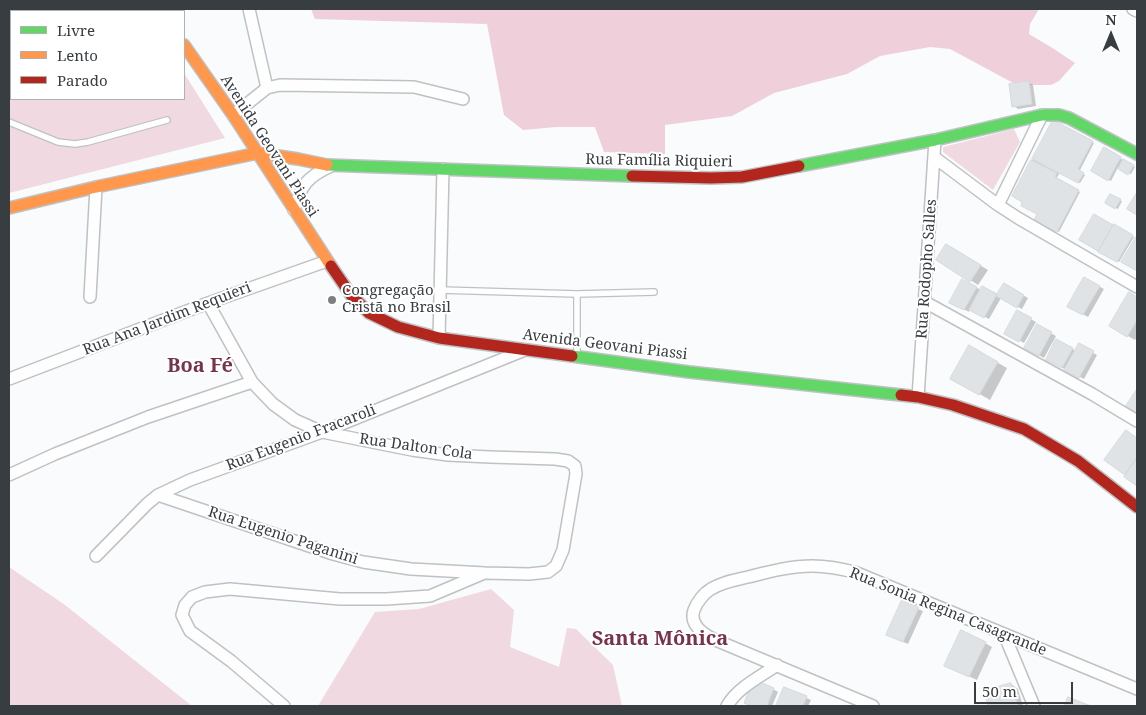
<!DOCTYPE html>
<html>
<head>
<meta charset="utf-8">
<style>
  body { margin:0 }
  #map { position:relative; width:1146px; height:715px; overflow:hidden; background:#f9fbfc; font-family:"Noto Serif",serif }
  canvas { display:block }
  .frame { position:absolute; inset:0; border:10px solid #373d40; pointer-events:none }
  .legend { position:absolute; left:10px; top:10px; width:175px; height:90px; box-sizing:border-box; background:#fff; border:1px solid #afb1b3; margin:0; padding:6px 9px; list-style:none; font-size:15px; color:#373d40 }
  .legend li { display:flex; align-items:center; gap:10px; height:25px }
  .legend b { width:25px; border:1px solid #afb1b3 }
  .north { position:absolute; left:1086px; top:10px; width:50px; height:50px; -webkit-text-stroke:4px #fff; paint-order:stroke; rotate:0deg; font-size:14px; font-weight:700; line-height:20px; text-align:center; color:#373d40 }
  .north::after { content:''; display:block; margin:auto; width:18px; height:22px; background:#373d40; clip-path:polygon(50% 0,100% 100%,50% 72%,0 100%) }
  .scale { position:absolute; left:974px; top:682px; width:99px; height:22px; box-sizing:border-box; border:2px solid #373d40; border-top:0; padding-left:6px; font-size:15px; line-height:18px; white-space:nowrap; color:#373d40; -webkit-text-stroke:4px #fff; paint-order:stroke }
</style>
</head>
<body>
<div id="map">
<canvas width="1146" height="715"></canvas>
<div class="frame"></div>
<ul class="legend">
<li><b style="height:6px;background:#63d668"></b>Livre</li>
<li><b style="height:6px;background:#ff974d"></b>Lento</li>
<li><b style="height:6px;background:#b3261e"></b>Parado</li>
</ul>
<div class="north">N</div>
<div class="scale">50 m</div>
</div>
<script>
const context = document.querySelector('canvas').getContext('2d');
context.lineJoin = 'round';
function fillPath(path, color) { context.fillStyle = color; context.fill(path, 'evenodd'); }
function trace(path, color, width, dash) { context.strokeStyle = color; context.lineWidth = width; context.lineCap = dash ? 'butt' : 'round'; context.setLineDash(dash || []); context.stroke(path); }
function label(font, color, halo, rows, align = 'center') {
  context.font = font + ' "Noto Serif",serif'; context.lineWidth = 4; context.setLineDash([]); context.textBaseline = 'middle'; context.strokeStyle = halo; context.fillStyle = color; for (const [text, x, y, turn = 0] of rows) {
    context.save(); context.translate(x, y); context.rotate((+turn || 0) * Math.PI / 180); context.textAlign = isNaN(turn) ? turn : align; if (halo) context.strokeText(text, 0, 0); context.fillText(text, 0, 0); context.restore();
  }
}
fillPath(new Path2D(`
  M9 9H143L144 11H11V99H184V73L225 138 9 193Z
  M1014 129 1020 142 993 190 943 152V147Z
  M9 567 65 605 192 706H9Z
  M491 589 514 610 510 647 559 667 567 628 576 629 613 665 622 706H318L375 612 419 609Z`), '#f0d9e0');
fillPath(new Path2D(`
  M311 9H1039L1030 24 1029 34 1054 49 1075 63 1059 81 1051 85H1017L950 49 930 47 880 56 847 74 774 93 732 116 665 125V154L604 152 595 127H556L523 130 504 115 487 24 315 19Z`), '#efcfd9');
fillPath(new Path2D(`
  M1029 83 1033 85 1036 106 1018 109 1014 106Z
  M1054 122 1094 143 1079 172 1085 175 1080 183 1060 172 1056 179 1080 192 1059 232 1036 219 1039 214 1024 202 1013 196Z
  M1104 149 1135 167 1131 174 1118 167 1111 181 1092 171Z
  M1111 196 1122 201 1118 209 1107 203Z
  M1094 215 1134 237 1119 262 1080 239Z
  M947 245 988 270 978 285 938 260Z
  M1085 279 1104 289 1088 317 1069 306Z
  M962 280 981 290 982 287 998 296 1004 285 1028 298 1022 309 1001 298 989 319 970 309 969 312 951 302Z
  M1130 294 1137 298V337L1135 340 1110 326Z
  M1018 312 1036 322 1024 343 1006 333Z
  M1038 326 1056 336 1044 358 1026 348Z
  M1057 341 1076 351 1079 345 1097 355 1084 379 1047 360Z
  M970 347 1007 368 990 400 952 378Z
  M1126 431 1137 438V485L1125 476 1127 474 1106 460Z
  M918 609 923 611 908 644 892 637Z
  M985 643 992 647 977 680 953 669Z
  M1011 684 1018 689 1023 706H989L985 692Z
  M785 688 811 700 808 706H777Z
  M773 689 778 692 772 706H752L745 702Z`), '#0003');
const building = new Path2D(`
  M1029 81 1032 104 1012 107 1009 84Z
  M1053 120 1093 141 1078 169 1084 173 1078 183 1032 159Z
  M1104 147 1121 157 1108 181 1091 171Z
  M1123 159 1134 165 1128 175 1118 169Z
  M1031 160 1057 173 1055 177 1079 190 1057 232 1034 220 1037 214 1021 206 1022 202 1012 196Z
  M1137 192V215L1127 209Z
  M1110 194 1121 199 1115 209 1105 203Z
  M1094 214 1113 225 1098 251 1079 240Z
  M1114 224 1133 235 1117 262 1098 252Z
  M1136 237H1137V271L1121 262Z
  M946 244 981 265 970 282 936 260Z
  M1084 277 1100 286 1083 315 1067 307Z
  M962 279 977 287 964 310 949 303Z
  M1004 283 1024 295 1017 308 996 296Z
  M982 286 997 294 984 318 969 310Z
  M1129 292 1137 297V320L1127 337 1109 326Z
  M1017 310 1032 318 1019 342 1004 334Z
  M1037 324 1052 332 1039 356 1024 348Z
  M1056 339 1073 348 1062 368 1046 360Z
  M1079 343 1094 351 1079 378 1064 370Z
  M969 345 998 362 979 395 950 379Z
  M1137 389V413L1126 406Z
  M1126 430 1137 438V457L1125 475 1104 460Z
  M1137 458V486L1124 477Z
  M902 600 919 607 903 642 886 635Z
  M961 630 986 642 969 677 944 666Z
  M760 682 774 688 767 706H751L744 703 750 688Z
  M1011 683 1018 706H988L984 691Z
  M784 687 807 696 803 706H776Z
  M1068 697 1091 706H1065Z`);
fillPath(building, '#dfe3e5');
trace(building, '#d5d9dc', 1);
const lane = new Path2D(`
  M31 9V11
  M9 70 11 68
  M9 122 58 142 75 144 88 142 167 120
  M440 290 577 294 654 292
  M577 294V355`);
const street = new Path2D(`
  M249 9 267 88
  M1133 9 1137 11
  M233 115 267 88 280 85 414 87 463 99
  M934 157 998 205 1018 218 1137 287
  M998 205 1042 115
  M294 210C301 185 307 177 331 166
  M90 297 96 187
  M925 302 1092 394 1137 421
  M439 338 443 169
  M9 379 208 303 327 261
  M918 397 935 140
  M9 475 55 454 148 417 252 382
  M158 495 333 554 363 562 411 569 485 573 529 574 548 572 556 566 563 550 576 474 575 466 568 461 555 459 490 457 448 455 412 450 322 432 295 420 273 404 252 382 208 303
  M96 556 147 504 158 495 190 480 322 432 525 350
  M1004 634 1034 706
  M284 706 231 661 190 631 182 615 185 605 192 597 205 592 230 589 340 599H386L430 596 482 574
  M727 706C738 687 760 677 777 665
  M873 706 713 639C702 633 689 624 694 610 697 602 704 593 711 589 722 582 735 580 748 577 768 572 790 566 812 566 827 566 843 569 857 573L1137 689`);
const fast = new Path2D(`
  M327 165 632 176
  M799 166 935 140 1042 115H1059L1069 118 1137 154
  M572 356 689 372 901 395`);
const slow = new Path2D(`
  M184 45 233 115 331 266
  M9 208 96 187 258 153 298 159 327 165`);
const jam = new Path2D(`
  M158 9 160 11
  M632 176 711 178 742 177 799 166
  M331 266 351 295 369 313 398 327 439 338 572 356
  M901 395 918 397 953 405 1024 429 1078 461 1137 507`);
trace(lane, '#bec2c4', 8);
trace(street, '#bec2c4', 14);
trace(fast, '#bec2c4', 14);
trace(slow, '#bec2c4', 14);
trace(jam, '#bec2c4', 14);
trace(lane, '#fefeff', 5.5);
trace(street, '#fefeff', 11);
trace(fast, '#63d668', 11);
trace(slow, '#ff974d', 11);
trace(jam, '#b3261e', 11);
for (const [x, y, r, color] of [
  [332,300,5,"#7b8082"]
]) { const dot = new Path2D(); dot.arc(x, y, r, 0, 2 * Math.PI); context.fillStyle = color; context.fill(dot); trace(dot, '#fff', 2); }
label('15px', '#373d40', '#fff', [
  ["Avenida Geovani Piassi",269,146,57],
  ["Rua Família Riquieri",659,161,1],
  ["Rua Rodopho Salles",927,269,-86],
  ["Rua Ana Jardim Requieri",167,319,-21],
  ["Avenida Geovani Piassi",605,345,7],
  ["Rua Eugenio Fracaroli",301,438,-21],
  ["Rua Dalton Cola",416,447,8],
  ["Rua Eugenio Paganini",283,536,18],
  ["Rua Sonia Regina Casagrande",948,612,22]
]);
label('15px', '#373d40', '#fff', [
  ["Congregação",342,291],
  ["Cristã no Brasil",342,308]
], 'left');
label('bold 20px', '#78334b', '#fff', [
  ["Boa Fé",200,366],
  ["Santa Mônica",660,639]
]);
</script>
</body>
</html>
